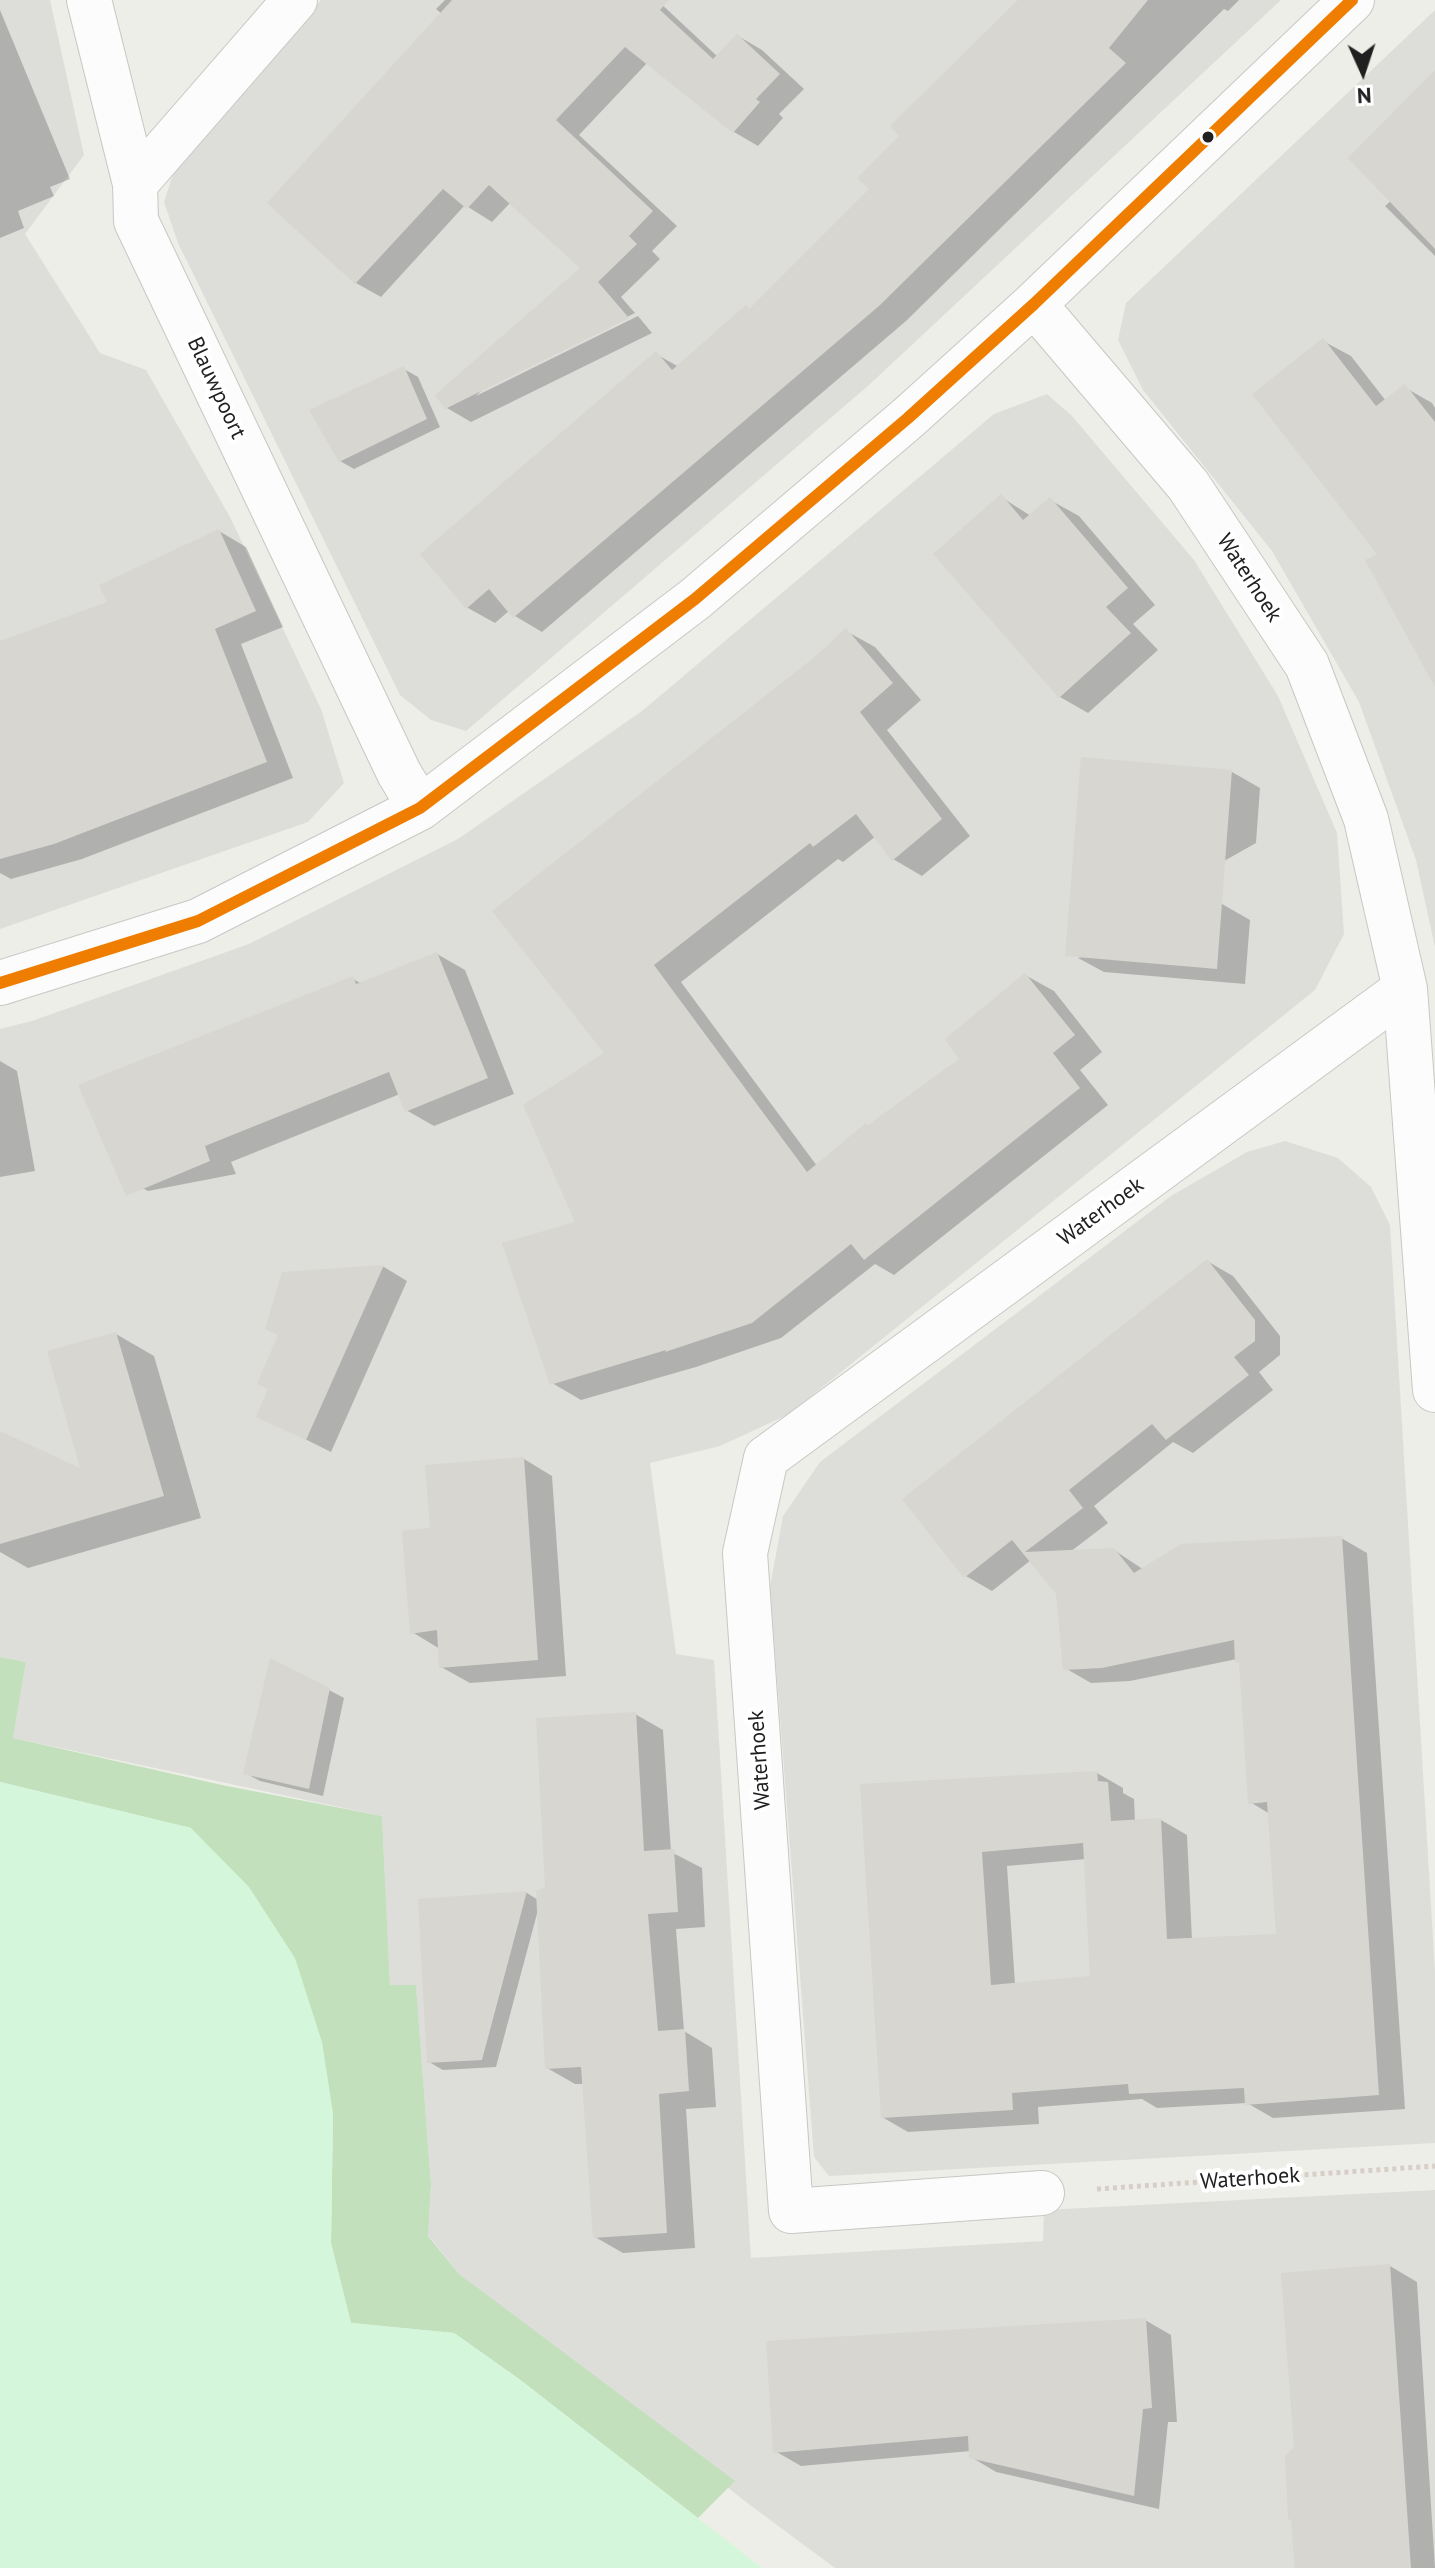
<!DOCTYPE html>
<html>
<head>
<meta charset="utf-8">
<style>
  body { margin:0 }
  #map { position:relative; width:1435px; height:2568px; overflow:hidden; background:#eeeee8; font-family:"PT Sans",sans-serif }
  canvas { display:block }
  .north { position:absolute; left:1323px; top:32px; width:80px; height:80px; -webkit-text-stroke:6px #fff; paint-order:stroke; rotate:177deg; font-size:22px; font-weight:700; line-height:32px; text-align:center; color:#202020 }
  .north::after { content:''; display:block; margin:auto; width:28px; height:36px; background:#202020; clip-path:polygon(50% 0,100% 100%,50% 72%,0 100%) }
</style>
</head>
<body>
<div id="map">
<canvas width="1435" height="2568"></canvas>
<div class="north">N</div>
</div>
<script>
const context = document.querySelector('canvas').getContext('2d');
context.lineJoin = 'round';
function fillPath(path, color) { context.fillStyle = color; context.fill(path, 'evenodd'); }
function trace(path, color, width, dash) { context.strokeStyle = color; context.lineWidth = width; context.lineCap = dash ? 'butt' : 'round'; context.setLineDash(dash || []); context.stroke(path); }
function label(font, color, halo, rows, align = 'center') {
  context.font = font + ' "PT Sans",sans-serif'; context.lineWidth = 8; context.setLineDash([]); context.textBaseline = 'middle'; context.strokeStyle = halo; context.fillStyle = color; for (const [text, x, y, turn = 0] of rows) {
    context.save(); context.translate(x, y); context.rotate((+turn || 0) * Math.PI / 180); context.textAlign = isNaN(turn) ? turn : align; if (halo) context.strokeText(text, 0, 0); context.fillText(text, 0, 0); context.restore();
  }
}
fillPath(new Path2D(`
  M0 0H50L84 155 25 234 100 353 146 370 230 517 321 709 344 783 308 822 0 929Z
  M321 0H1281L869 385 466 731 431 720 400 695 178 243 164 202 175 168Z
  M1435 10V947L1416 860 1359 702 1272 551 1143 390 1118 340 1126 303Z
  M1047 394 1072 416 1194 560 1278 696 1337 833 1344 934 1315 990 789 1414 720 1446 650 1463 676 1654 714 1660 751 2258 1043 2241 1044 2210 1435 2190V2568H835L746 2502 459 2274 428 2235 431 2185 416 1986H390L382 1816 13 1738 26 1662 0 1657V1029L32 1021 249 944 458 839 642 711 994 414Z
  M1285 1141 1338 1158 1371 1187 1390 1225 1435 1972V2143L829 2176 814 2157 770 1587 783 1516 820 1462 1171 1196 1247 1152Z`), '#ddddda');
fillPath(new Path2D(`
  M0 1657 26 1662 13 1738 222 1785 382 1816 390 1985H416L431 2185 428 2236 459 2274 735 2481 698 2518 519 2379 454 2333 351 2323 331 2243 333 2113 191 1828 0 1782Z`), '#c1e0bb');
fillPath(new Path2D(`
  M0 1782 191 1828 249 1887 295 1958 322 2042 333 2113 331 2243 351 2323 454 2333 519 2379 762 2568H0Z`), '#d4f7db');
fillPath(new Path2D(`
  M445 0H657L718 57 738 36 762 50 804 89 779 114 783 118 758 146 734 132 648 62 579 135 677 226 652 251 660 259 621 297 635 313 483 389 476 396 638 316 652 333 471 422 447 408 583 268 511 202 492 222 465 205 381 297 356 283 442 14 436 9Z
  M1021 0H1239L1228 11 1224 9 906 321 542 632 515 616 510 610 495 623 468 608 423 554 656 354 679 367 746 307 750 310 872 189 902 137Z
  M0 10 70 179 50 187 54 196 18 211 24 228 0 238Z
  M1435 108V256L1385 206 1392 200Z
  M1323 341 1351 356 1386 401 1404 387 1432 403 1435 408V682L1380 554Z
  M404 369 418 377 440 427 354 469 340 461Z
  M1001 497 1031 516 1050 500 1079 516 1155 605 1133 624 1158 650 1088 713 1060 697Z
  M219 531 246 547 283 627 241 644 293 778 82 859 11 879 0 873V643L109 603Z
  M846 631 875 647 921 700 887 730 970 836 922 876 893 859 876 836 843 862 838 859 681 982 817 1166 962 1060 1025 975 1054 991 1102 1052 1080 1070 1108 1105 894 1275 875 1264 781 1338 696 1367 581 1400 552 1383 607 1053 817 658Z
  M1232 772 1260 788 1256 843 1098 932Z
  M1222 904 1250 920 1245 984 1104 972 1078 958Z
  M437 954 465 970 514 1094 434 1126 406 1110 400 1094 231 1162 236 1174 148 1191 119 1175 353 979 362 984Z
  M0 1061 17 1071 35 1171 0 1177Z
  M1207 1261 1233 1276 1280 1336V1355L1259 1372 1273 1390 1193 1453 1173 1442 1094 1506 1108 1523 1070 1552 1114 1550 1144 1570 1341 1538 1367 1553 1405 2109 1273 2118 1247 2103 1157 2108 1142 2099 1038 2107 1039 2124 908 2132 882 2117 862 1786 1097 1773 1123 1788V1793L1134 1799 1135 1822 1161 1820 1187 1835 1192 1940 1278 1936 1270 1814 1250 1802 1241 1664 1237 1659 1130 1681 1091 1683 1065 1668 1058 1593 1031 1560 992 1591 966 1576ZM1086 1859 1092 1978 1015 1984 1007 1866Z
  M384 1267 407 1281 331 1452 259 1416 270 1390 280 1337 284 1274Z
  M116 1334 154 1356 201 1518 28 1568 0 1552V1433L83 1471Z
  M524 1459 552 1476 566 1676 470 1683 441 1667 440 1649 412 1632 432 1529Z
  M329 1690 344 1698 323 1796 260 1781 245 1773Z
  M635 1714 663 1730 671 1852 702 1868 705 1927 676 1929 684 2031 712 2048 716 2107 686 2109 695 2248 623 2253 595 2237 584 2084H575L547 2068 538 1910 496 2067 443 2070 429 2062 420 1901 527 1893 538 1900 547 1889Z
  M1390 2266 1417 2282 1435 2568H1322L1296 2448Z
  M1145 2320 1171 2335 1177 2422H1168L1159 2509 996 2472 971 2457V2451L801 2466 775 2451Z`), '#0003');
fillPath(new Path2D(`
  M452 0H669L660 10 713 59 737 34 780 74 756 99 760 102 733 133 625 47 556 120 653 211 629 236 637 244 598 282 629 318 445 409 435 395 580 268 489 185 467 209 443 189 355 284 267 203Z
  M1018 0H1148L1109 48 1126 63 879 306 513 618 489 589 466 609 420 554 656 351 672 370 746 305 749 309 869 189 857 178 899 136 890 126Z
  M1435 70V249L1348 158Z
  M1323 338 1376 406 1405 384 1435 422V687L1365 560 1377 554 1252 394Z
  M404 366 427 419 339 462 309 410Z
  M1001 494 1023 520 1050 497 1128 588 1106 607 1131 633 1059 698 933 554Z
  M219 529 256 611 215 629 267 762 54 844 0 859V641L107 602 99 585Z
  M846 628 893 683 860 712 942 819 892 861 856 814 813 847 810 843 654 965 807 1172 866 1123 868 1125 959 1059 945 1039 1025 973 1075 1035 1053 1053 1080 1088 864 1260 851 1244 752 1323 665 1352 666 1350 550 1385 502 1243 575 1222 523 1105 604 1053 492 911 816 656Z
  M1081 757 1232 770 1217 969 1065 956Z
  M437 952 488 1078 405 1112 389 1072 205 1146 210 1161 126 1196 78 1085 353 976 356 984Z
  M1207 1259 1255 1320V1341L1234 1357 1249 1375 1166 1440 1152 1424 1069 1490 1083 1508 1025 1552 1114 1548 1134 1573 1181 1544 1342 1536 1379 2095 1245 2105 1244 2088 1129 2094 1128 2084 1012 2093 1013 2110 881 2118 860 1784 1097 1771 1098 1781 1108 1782 1111 1821 1161 1818 1167 1939 1276 1934 1267 1802 1248 1804 1239 1662 1235 1663 1234 1640 1102 1668 1063 1670 1056 1594 1012 1540 964 1578 902 1499ZM1083 1843 1090 1976 991 1985 982 1852Z
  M384 1265 306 1440 256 1417 268 1389 257 1384 278 1335 265 1329 282 1272Z
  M116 1332 164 1496 0 1544V1431L80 1468 47 1351Z
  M524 1457 538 1660 439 1668 437 1630 410 1634 402 1531 430 1528 425 1465Z
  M270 1658 330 1688 309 1789 243 1774Z
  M636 1712 644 1851 674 1849 678 1912 648 1914 658 2031 685 2029 689 2091 659 2094 667 2233 593 2238 581 2067 545 2069 536 1891 545 1887 536 1718Z
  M527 1891 482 2060 427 2063 418 1899Z
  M1390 2264 1411 2568H1295L1291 2521 1288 2518 1285 2456 1294 2447 1281 2273Z
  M1146 2318 1152 2408 1143 2409 1134 2496 969 2458 968 2436 773 2453 766 2341Z`), '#d7d6d0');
const minor = new Path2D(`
  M89 0 135 184
  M295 0 135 184 136 221 399 773 420 808
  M1034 304 1188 485 1307 665 1366 819 1405 989 1435 1390
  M0 983 198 921 420 808 695 599 908 418 1034 304 1352 0
  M1042 2193 791 2211 745 1553 766 1458 1405 989`);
trace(minor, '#c7c7c4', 46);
trace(new Path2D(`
  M1097 2189 1435 2166`), '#d8cdc7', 5, [4, 4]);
trace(minor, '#fcfcfc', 44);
trace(new Path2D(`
  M0 983 198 921 420 808 695 599 908 418 1034 304 1352 0`), '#ef7d00', 12);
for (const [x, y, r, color] of [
  [1208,137,7,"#202020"]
]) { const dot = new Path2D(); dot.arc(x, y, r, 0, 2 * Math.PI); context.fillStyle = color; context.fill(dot); trace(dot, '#fff', 3); }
label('22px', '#202020', '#fff', [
  ["Blauwpoort",216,388,65],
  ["Waterhoek",1249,578,57],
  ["Waterhoek",1101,1212,-36],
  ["Waterhoek",760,1760,-94],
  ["Waterhoek",1250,2179,-4]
]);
</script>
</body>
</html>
